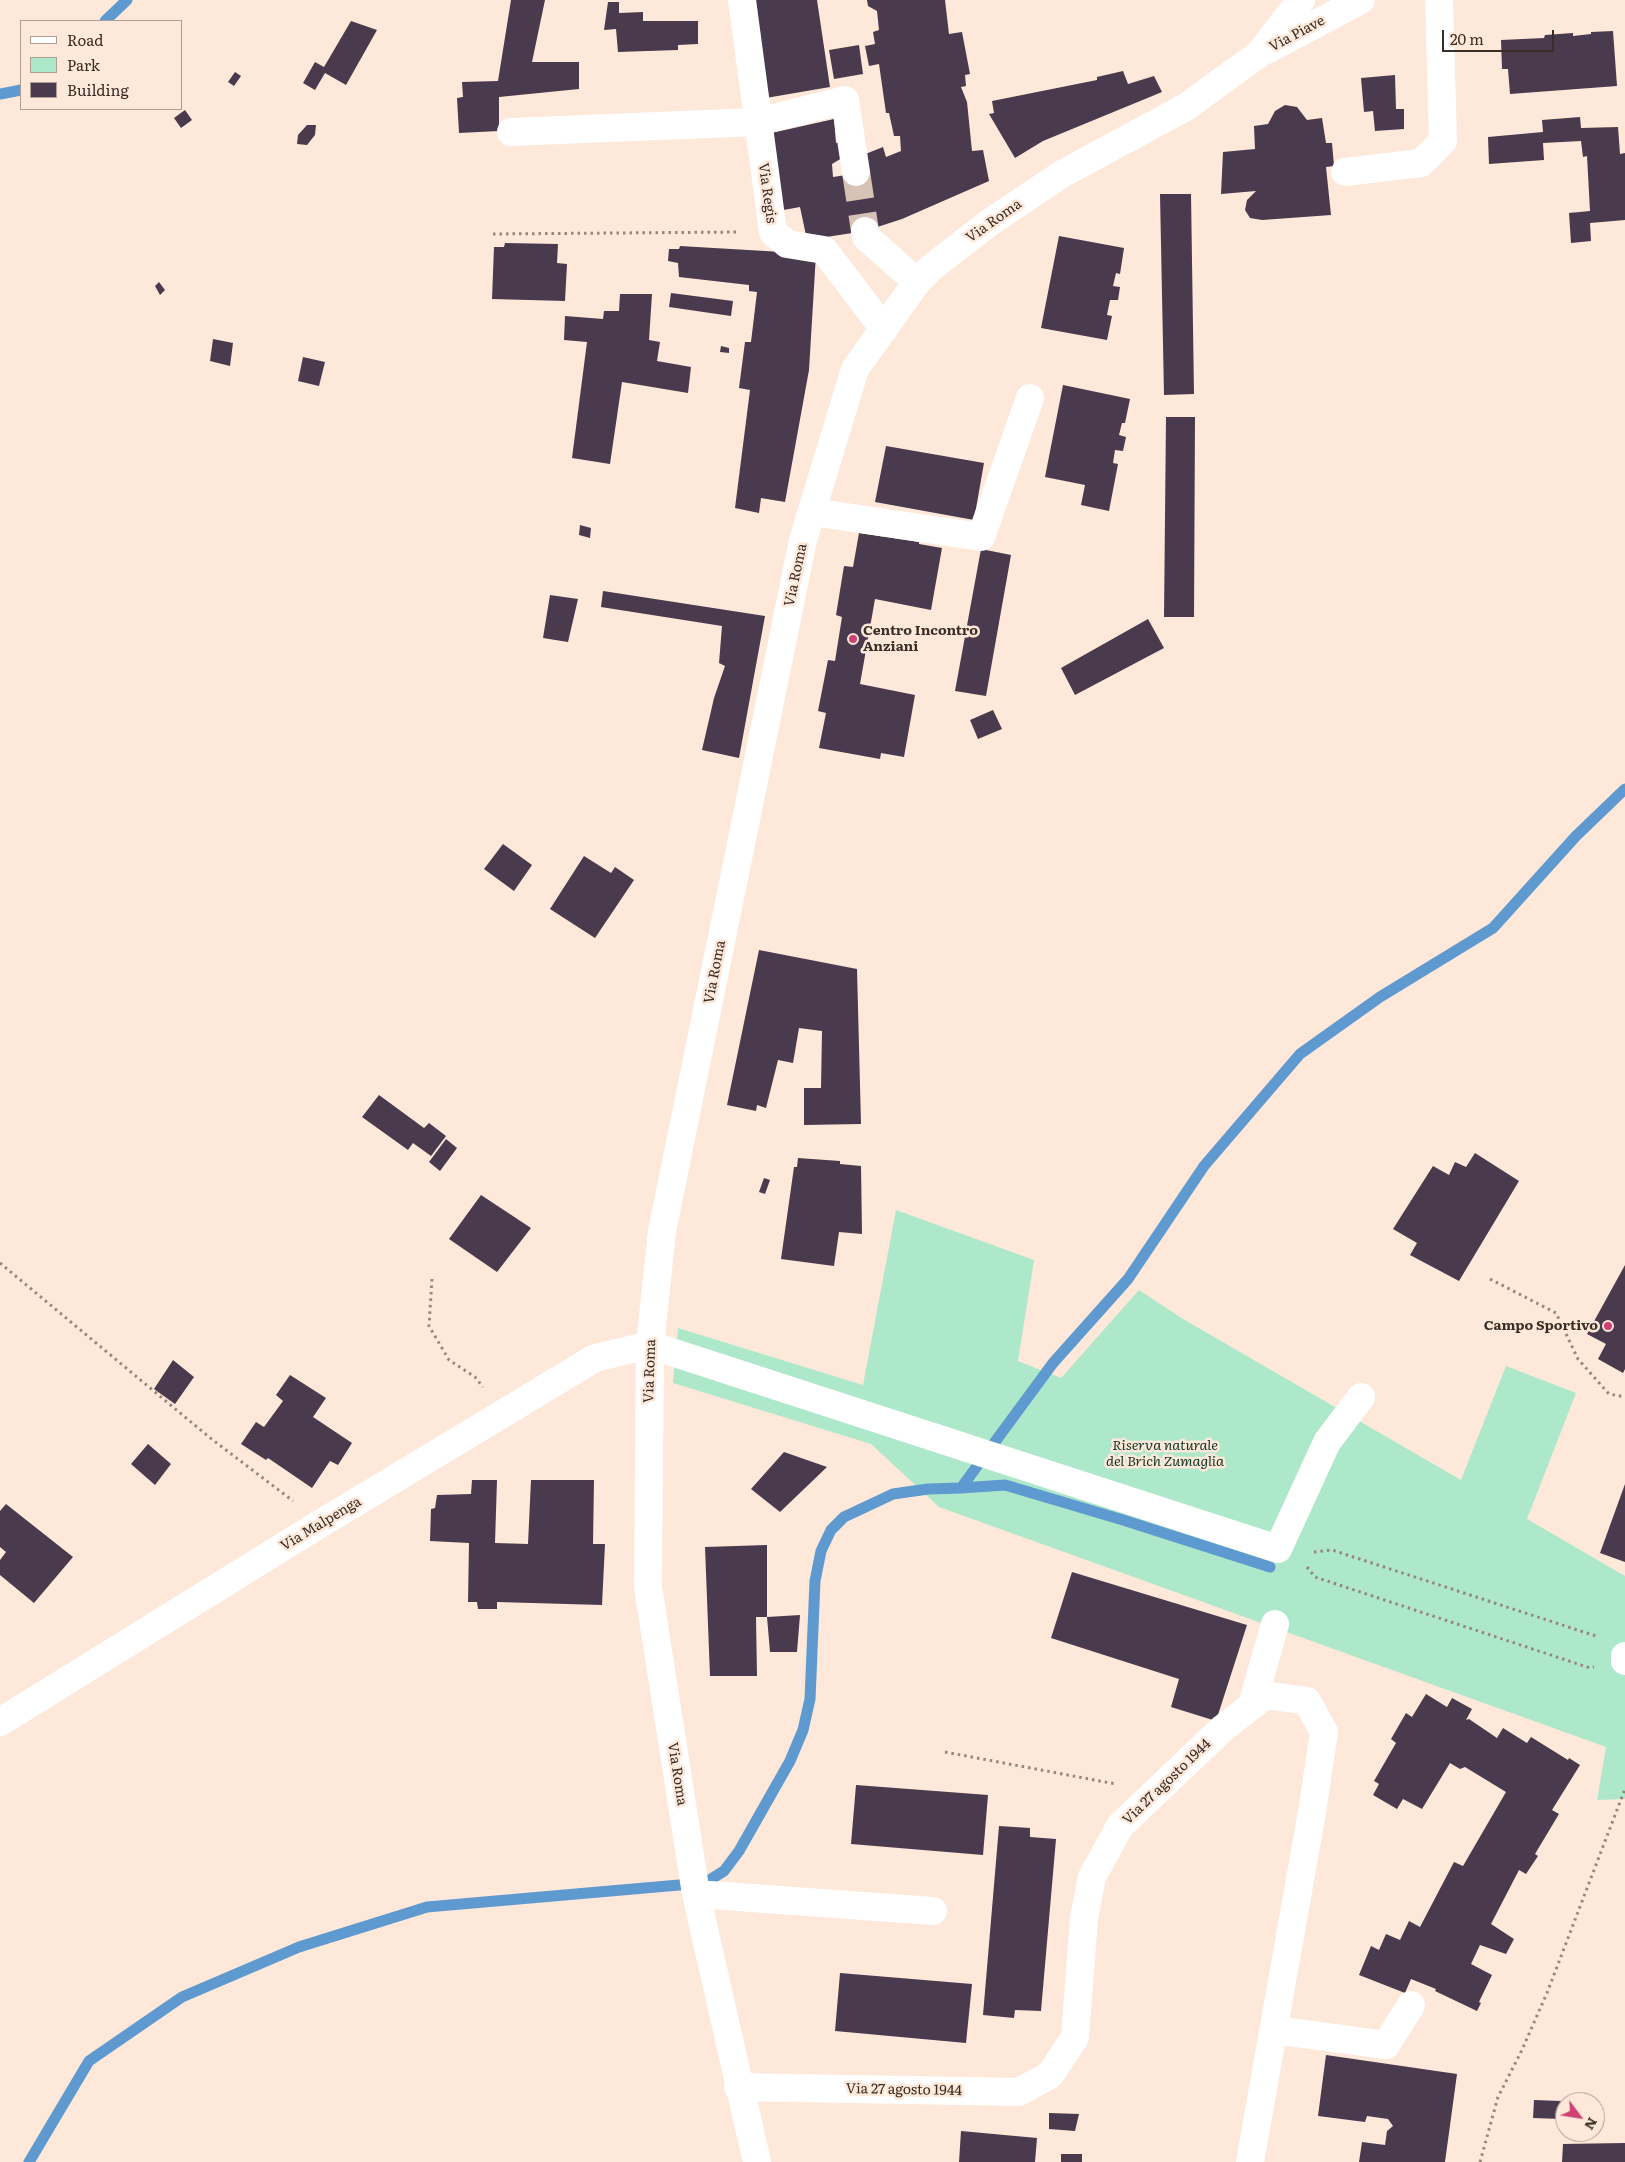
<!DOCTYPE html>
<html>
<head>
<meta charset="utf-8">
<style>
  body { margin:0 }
  #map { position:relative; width:1625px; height:2162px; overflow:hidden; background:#fee8d9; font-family:Literata,serif }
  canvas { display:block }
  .legend { position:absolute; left:20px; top:20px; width:162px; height:90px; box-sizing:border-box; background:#fee8d9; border:1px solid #af9e92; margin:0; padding:6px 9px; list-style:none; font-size:15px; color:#392e27 }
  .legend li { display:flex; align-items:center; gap:10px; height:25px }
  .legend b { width:25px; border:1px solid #af9e92 }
  .north { position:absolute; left:1555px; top:2092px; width:50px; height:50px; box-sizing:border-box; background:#fee8d9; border:1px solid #af9e92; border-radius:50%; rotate:121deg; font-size:14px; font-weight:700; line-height:20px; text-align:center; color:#392e27 }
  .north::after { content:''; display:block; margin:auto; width:18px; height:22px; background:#ce4273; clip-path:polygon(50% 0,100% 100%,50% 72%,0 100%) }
  .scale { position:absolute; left:1442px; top:30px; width:112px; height:22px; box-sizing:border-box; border:2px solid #392e27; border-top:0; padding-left:6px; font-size:15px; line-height:18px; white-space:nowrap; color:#392e27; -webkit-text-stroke:4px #fee8d9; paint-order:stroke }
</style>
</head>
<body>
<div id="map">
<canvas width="1625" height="2162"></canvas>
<ul class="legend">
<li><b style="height:6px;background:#fff"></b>Road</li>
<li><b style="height:14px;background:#aee8ca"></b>Park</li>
<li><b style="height:14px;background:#493a4e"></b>Building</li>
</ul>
<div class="north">N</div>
<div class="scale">20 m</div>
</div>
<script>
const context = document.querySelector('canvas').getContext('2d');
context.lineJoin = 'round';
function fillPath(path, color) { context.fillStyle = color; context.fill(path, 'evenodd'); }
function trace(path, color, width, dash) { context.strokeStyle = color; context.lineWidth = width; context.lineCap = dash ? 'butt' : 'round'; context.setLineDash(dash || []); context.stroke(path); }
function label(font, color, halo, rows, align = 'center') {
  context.font = font + ' Literata,serif'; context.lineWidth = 5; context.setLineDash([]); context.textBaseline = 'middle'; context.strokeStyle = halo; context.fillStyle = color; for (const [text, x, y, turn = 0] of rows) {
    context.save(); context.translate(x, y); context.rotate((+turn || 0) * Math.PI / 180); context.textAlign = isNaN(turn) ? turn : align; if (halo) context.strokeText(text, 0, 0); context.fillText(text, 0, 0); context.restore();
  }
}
fillPath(new Path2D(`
  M896 1210 1034 1260 1018 1361 1061 1378 1139 1290 1183 1319 1461 1480 1506 1366 1576 1393 1527 1519 1625 1576V1799L1597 1800 1606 1747 939 1507 871 1444 673 1383 678 1328 863 1385Z`), '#aee8ca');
trace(new Path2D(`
  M105 21 127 0
  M0 94 21 90
  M961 1488 1005 1485 1123 1520 1270 1567
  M29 2162 89 2061 182 1997 299 1947 427 1907 679 1885 708 1881 724 1871 739 1851 790 1761 803 1730 810 1699 815 1581 821 1551 831 1530 844 1517 893 1494 928 1489 961 1488 1053 1363 1128 1279 1204 1166 1300 1054 1380 997 1493 928 1576 836 1625 789`), '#5e99cf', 11);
fillPath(new Path2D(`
  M511 0H545L532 62H579V89L499 97V131L459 133 457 98 463 97 462 82 498 81Z
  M750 0H817L830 87 760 99Z
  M867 0H945L949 34 962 32 970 74 965 75 966 86 961 87 967 102 972 151 983 150 989 181 902 219 865 231 807 240 800 207 778 211 767 134 834 119 836 143 840 142 842 158 832 164 833 177 846 175 858 157 883 147 886 157 901 151 900 136H894L889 113H886L879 64 869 66 865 46 875 44 873 32 879 30 877 11 868 6Z
  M608 2H619V13L643 12V21H698V44L678 45V50L618 52 616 29 604 30Z
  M351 21 377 30 346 85 325 73 315 90 303 83 315 62 324 67Z
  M1613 31 1617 86 1510 94 1508 69H1502L1501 40 1544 38 1545 35 1573 33V36L1591 34V32Z
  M859 45 863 74 834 79 829 50Z
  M1123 71 1128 84 1154 76 1162 92 1043 141 1015 158 989 114 994 113 992 101 1097 80V77Z
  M235 72 241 76 234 86 228 82Z
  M1395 75 1396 109H1404V129L1375 131 1373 111 1364 112 1361 78Z
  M1285 105 1297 107 1307 120 1322 118 1326 143H1332L1334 166 1326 167 1331 215 1262 220 1250 218 1245 210 1247 200 1256 191 1221 194 1223 152 1255 149 1254 126 1268 124 1275 111Z
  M185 110 192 120 181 128 174 118Z
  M1580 117 1581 128 1618 127 1620 154 1625 153V220L1590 223 1591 241 1571 243 1569 213 1590 211 1587 156 1583 157 1581 141 1543 143 1544 160 1489 164 1488 137 1543 132 1542 120Z
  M307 125H316L315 135 307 145 297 144 298 135Z
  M1160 194H1191L1194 394 1164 395Z
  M1059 236 1124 248 1120 274 1116 273 1113 286 1120 287 1118 300H1110L1107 315 1112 316 1107 340 1041 328Z
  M505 243 558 244 557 263 567 264 565 301 492 299 494 247H504Z
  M680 246 816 254 809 370 785 502 761 498 759 513 735 508 750 390 739 388 745 342H751L757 292 749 291V285L679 277 678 263 668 261 669 249H679Z
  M159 282 165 290 160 295 155 286Z
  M671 293 733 301 731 316 669 307Z
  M620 294H652L649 340 660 342 657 361 691 367 688 393 622 382 610 464 572 458 587 342 564 340 565 316 603 319 604 311H619Z
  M213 339 233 343 230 366 210 361Z
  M721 346 729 348V353L720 352Z
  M303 357 325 362 319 386 298 381Z
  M1063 385 1130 399 1125 423H1122L1119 435 1126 437 1123 451 1115 450 1113 463 1118 464 1109 511 1081 505 1085 485 1045 477Z
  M1166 417H1195L1194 617H1164Z
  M886 446 984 463 974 520 875 502Z
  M580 525 591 528 590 538 579 535Z
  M859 533 919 542V544L942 548 931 610 875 599 860 684 915 695 904 757 881 753 880 759 819 748 826 713 818 711 828 660 835 661 842 617 836 615 844 566 853 567Z
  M981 549 1011 555 986 696 955 691Z
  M603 591 765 616 739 758 702 750 714 698 725 666 719 663 722 626 601 607Z
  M550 595 578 599 568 642 543 638Z
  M1148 619 1164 648 1075 695 1061 668Z
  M993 710 1002 729 978 739 970 720Z
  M503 844 532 865 514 891 484 869Z
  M584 856 611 873 615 867 634 880 595 938 550 909Z
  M759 950 857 969 861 1124 804 1125V1088H821L822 1031 799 1028 793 1063 778 1060 766 1108 757 1105 756 1111 727 1105Z
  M379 1095 424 1128 429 1123 446 1136 431 1156 413 1143 408 1150 362 1117Z
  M446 1139 457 1148 440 1171 429 1162Z
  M1475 1153 1519 1181 1459 1281 1410 1255 1417 1243 1393 1229 1433 1166 1449 1175 1455 1162 1466 1167Z
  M798 1158 840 1161V1164L861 1166 862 1234 839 1232 834 1266 781 1259 794 1167H797Z
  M764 1178 770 1180 765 1194 759 1192Z
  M481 1195 531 1228 497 1272 449 1239Z
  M1625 1265V1369L1623 1373 1598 1359 1606 1344 1587 1334Z
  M173 1360 194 1377 175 1404 154 1389Z
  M290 1375 326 1398 313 1417 352 1443 338 1465 330 1461 312 1488 268 1458 266 1460 241 1444 256 1422 264 1427 283 1401 276 1395Z
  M148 1444 171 1464 155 1485 131 1464Z
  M784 1452 827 1467 780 1512 751 1489Z
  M472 1480H497L495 1543 528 1544 531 1480H594L593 1544H605L602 1605 497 1602V1609H478L477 1602H468L469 1543 430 1541 431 1509 435 1508 437 1495 471 1494Z
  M1625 1484V1562L1600 1553Z
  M6 1504 73 1557 34 1603 0 1575V1560L6 1552 0 1547V1511Z
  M767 1545V1617L800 1615 797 1652H770L767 1617H756L757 1676H710L705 1547Z
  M1072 1572 1247 1625 1216 1721 1171 1707 1179 1679 1051 1638Z
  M1426 1694 1447 1707 1452 1698 1472 1709 1466 1720 1469 1719 1497 1738 1503 1728 1527 1743 1531 1737 1568 1760 1569 1758 1580 1765 1552 1810 1559 1814 1535 1854 1538 1856 1526 1874 1519 1870 1491 1924 1514 1939 1506 1954 1480 1945 1471 1964 1492 1975 1479 2002 1481 2003 1477 2011 1435 1991 1436 1989 1411 1979 1405 1993 1359 1975 1371 1946 1379 1950 1386 1934 1400 1940 1409 1921 1420 1927 1454 1862 1463 1866 1506 1792 1465 1767 1460 1769 1450 1763 1422 1809 1403 1799 1397 1809 1373 1795 1379 1784 1374 1781 1396 1743 1391 1739 1406 1713 1412 1717Z
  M856 1785 988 1795 983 1855 851 1844Z
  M999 1826 1030 1828V1837L1056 1839 1041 2011 1015 2010 1014 2018 983 2015Z
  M840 1973 972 1984 966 2043 835 2031Z
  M1326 2055 1457 2074 1445 2162H1359L1362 2142 1385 2145 1387 2131 1393 2126 1388 2119 1367 2116 1365 2122 1318 2116Z
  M1534 2100 1561 2101V2119L1533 2118Z
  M1049 2113 1079 2114 1075 2131 1049 2129Z
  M961 2131 1037 2138 1035 2162H959Z
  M1625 2143V2162H1562L1563 2144Z
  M1061 2154H1082V2162H1061Z`), '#493a4e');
trace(new Path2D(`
  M856 172 865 231`), '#d7c3b5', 28, [28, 14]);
trace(new Path2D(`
  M493 234 740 232
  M0 1263 209 1437 293 1501
  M432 1279 429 1326 449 1360 475 1377 483 1387
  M1490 1279 1556 1313 1578 1359 1609 1394 1625 1397
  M1314 1552 1332 1550 1599 1637
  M1307 1567 1315 1577 1590 1668 1594 1667
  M945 1752 1116 1784
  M1480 2162 1498 2097 1521 2052 1547 1993 1625 1789`), '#96867b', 3, [2.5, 4]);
trace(new Path2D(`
  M742 0 773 232 787 244 824 250 884 329
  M1267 50 1361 0
  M511 132 757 122 845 100 856 172
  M1345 172 1421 163 1443 141 1439 0
  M865 231 866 237 917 282
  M812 512 981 537 1030 398
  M650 1345 1278 1549 1327 1442 1361 1397
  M1625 1656V1661
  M1252 1705 1275 1624
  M0 1722 310 1530 595 1358 650 1345
  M696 1894 933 1911
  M1274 2030 1386 2045 1411 2005
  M738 2087 1019 2092 1050 2075 1075 2037 1084 1918 1092 1877 1120 1826 1223 1728 1266 1695 1307 1701 1324 1732 1312 1812 1250 2162
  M757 2162 696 1894 648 1587 650 1345 662 1231 803 540 855 369 917 282 932 267 989 223 1062 174 1186 107 1259 54 1301 0`), '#fff', 28);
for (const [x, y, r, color] of [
  [853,639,5,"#ce4273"],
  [1608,1326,5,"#ce4273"]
]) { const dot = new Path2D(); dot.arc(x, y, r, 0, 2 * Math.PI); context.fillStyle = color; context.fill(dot); trace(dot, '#fee8d9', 2); }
label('14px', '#392e27', '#fee8d9', [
  ["Via Piave",1297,34,-28],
  ["Via Regis",767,193,82],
  ["Via Roma",994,221,-35],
  ["Via Roma",796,575,-78],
  ["Via Roma",715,972,-79],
  ["Via Roma",650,1371,-88],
  ["Via Malpenga",321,1524,-31],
  ["Via Roma",677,1774,81],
  ["Via 27 agosto 1944",1167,1782,-44],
  ["Via 27 agosto 1944",904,2090,1]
]);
label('bold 14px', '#392e27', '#fee8d9', [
  ["Centro Incontro",863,631],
  ["Anziani",863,647],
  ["Campo Sportivo",1598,1326,"right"]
], 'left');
label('italic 14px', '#103626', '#fee8d9', [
  ["Riserva naturale",1165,1446],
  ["del Brich Zumaglia",1165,1462]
]);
</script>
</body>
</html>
